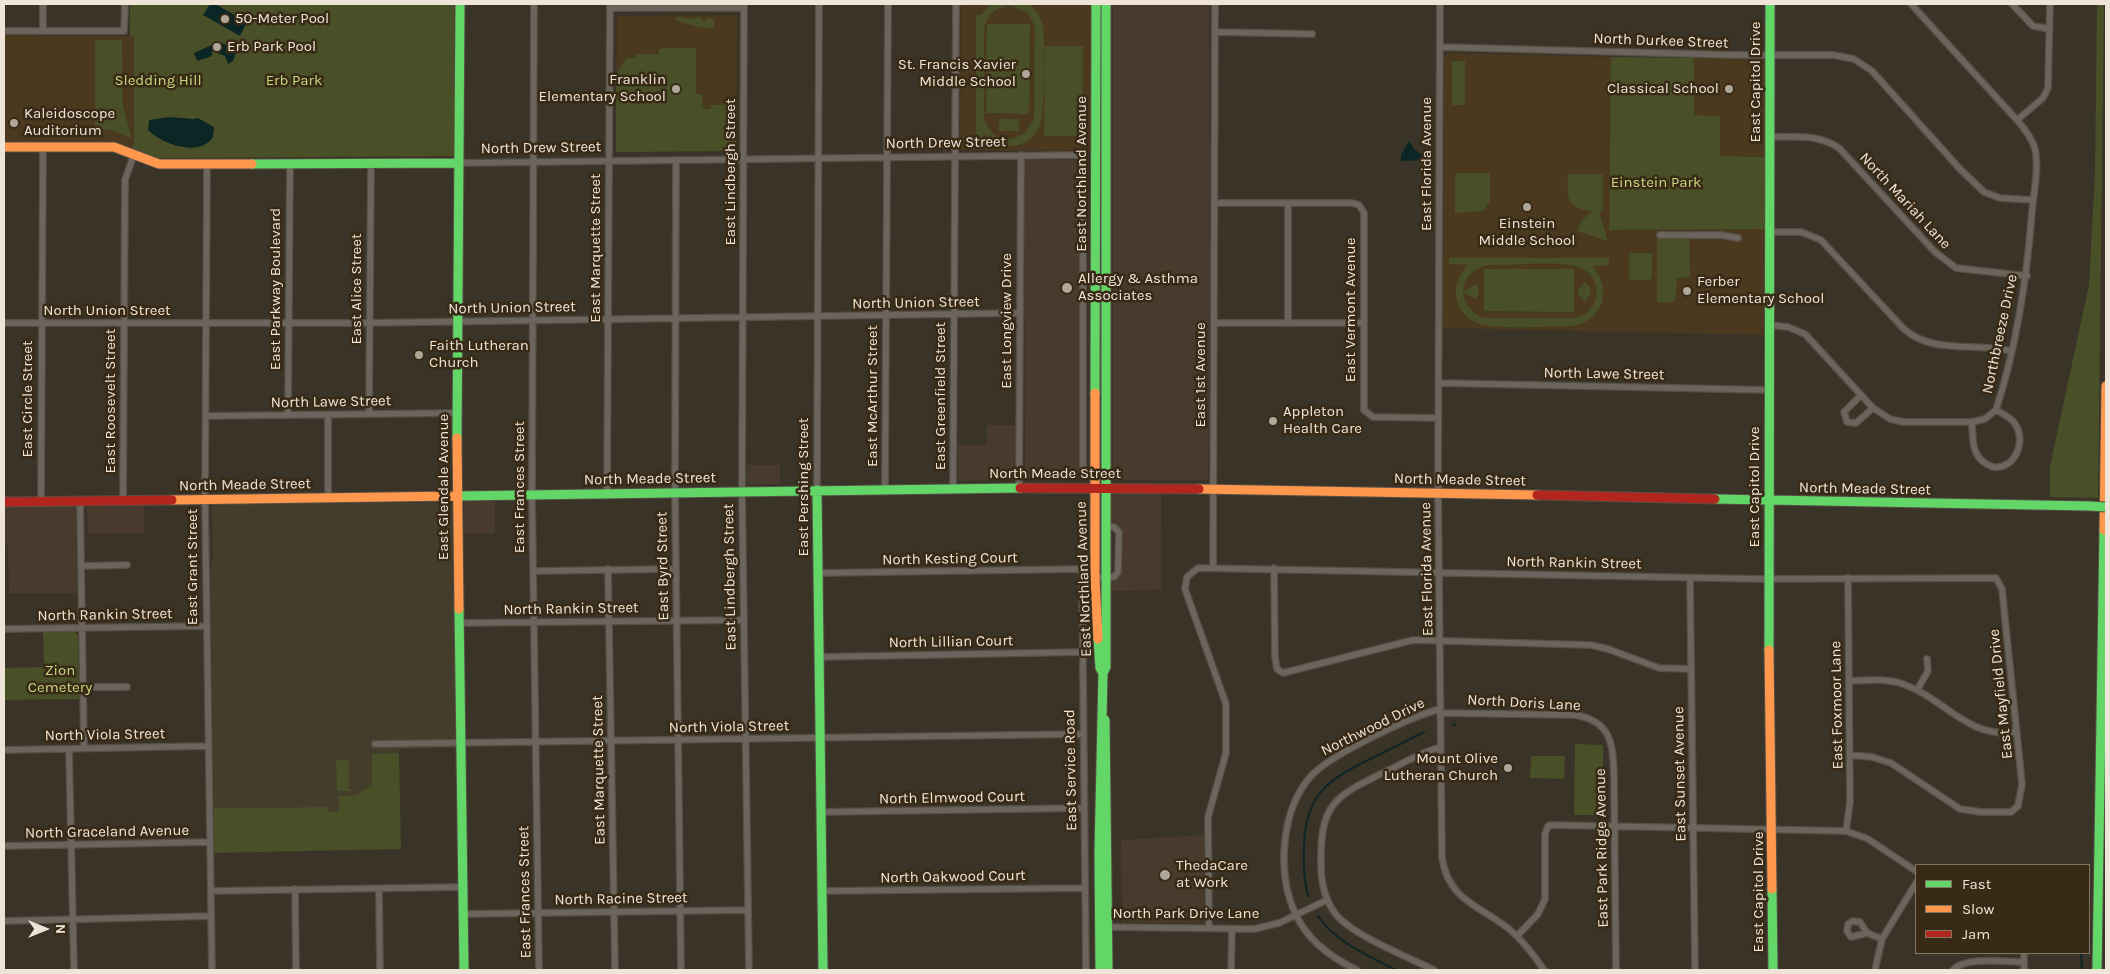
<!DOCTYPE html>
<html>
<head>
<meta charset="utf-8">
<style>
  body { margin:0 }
  #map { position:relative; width:2110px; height:974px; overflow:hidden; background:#3a3327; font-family:Karla,sans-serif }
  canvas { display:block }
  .frame { position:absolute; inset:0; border:5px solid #eee5d8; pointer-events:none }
  .legend { position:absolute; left:1915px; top:864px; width:175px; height:90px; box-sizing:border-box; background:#382a15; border:1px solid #817563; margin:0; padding:6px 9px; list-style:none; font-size:15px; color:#eee5d8 }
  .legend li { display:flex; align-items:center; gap:10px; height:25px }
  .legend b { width:25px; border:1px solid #817563 }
  .north { position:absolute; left:20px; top:904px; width:50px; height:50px; -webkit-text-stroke:4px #382a15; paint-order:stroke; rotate:90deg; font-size:14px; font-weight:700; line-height:20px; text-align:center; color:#eee5d8 }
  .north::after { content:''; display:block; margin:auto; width:18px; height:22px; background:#eee5d8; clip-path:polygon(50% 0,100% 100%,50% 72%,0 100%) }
</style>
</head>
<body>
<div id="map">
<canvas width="2110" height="974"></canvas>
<div class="frame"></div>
<ul class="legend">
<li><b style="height:6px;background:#63d668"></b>Fast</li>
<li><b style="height:6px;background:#ff974d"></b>Slow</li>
<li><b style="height:6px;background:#b3261e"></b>Jam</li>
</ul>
<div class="north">N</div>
</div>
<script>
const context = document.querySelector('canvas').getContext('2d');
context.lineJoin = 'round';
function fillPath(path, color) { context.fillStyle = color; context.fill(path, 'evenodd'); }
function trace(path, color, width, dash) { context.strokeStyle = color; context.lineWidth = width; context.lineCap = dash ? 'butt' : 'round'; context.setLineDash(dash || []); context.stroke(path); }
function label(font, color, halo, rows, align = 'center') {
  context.font = font + ' Karla,sans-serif'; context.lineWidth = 5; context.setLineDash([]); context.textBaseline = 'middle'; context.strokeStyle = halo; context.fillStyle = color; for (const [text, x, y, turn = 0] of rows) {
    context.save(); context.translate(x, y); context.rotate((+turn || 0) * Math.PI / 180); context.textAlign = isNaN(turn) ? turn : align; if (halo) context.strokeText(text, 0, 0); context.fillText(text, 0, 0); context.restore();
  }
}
fillPath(new Path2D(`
  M1113 4H1209L1210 312 1208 480H1113Z
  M1024 160H1079L1080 478H1025Z
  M987 425H1016L1014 480 958 481V445H987Z
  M747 465H780V484H747Z
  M1115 493H1161L1162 590 1111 591 1112 583 1120 576 1122 571V531L1111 520V498Z
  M495 500V533L464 534V501Z
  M144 505V533L88 534 87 507Z
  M76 506 77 593H9L8 545 4 544V507Z
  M1204 835V923L1122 922 1121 840Z`), '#483a2d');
fillPath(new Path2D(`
  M961 4H1093L1092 151 960 150Z
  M737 15 736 151 616 152 617 18 618 16Z
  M4 35 134 36V143L132 148 116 142H4Z
  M1448 53 1611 57 1609 230 1765 229 1764 335 1443 328 1444 57Z
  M1694 58 1760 59 1764 61 1765 157 1694 156Z`), '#4a391f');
fillPath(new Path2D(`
  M446 502 452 507 457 735 455 748 400 749 399 753 372 754V785L356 795 339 812H330L327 807 214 808 210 577 213 556 212 508 215 504Z`), '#443d2b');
fillPath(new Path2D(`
  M130 4H454V156L152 158 132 148 134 143V36H130Z
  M991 4H1029C1036 9 1041 17 1043 26 1045 41 1045 112 1040 125 1031 150 1001 152 984 134L983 138H976V15H981ZM1012 6 1028 13 1035 26 1034 119 1024 134 1011 139 1000 137 993 134 984 120V29C987 14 997 6 1012 6Z
  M2097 4H2104L2098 498 2050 497V466L2089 285 2095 173Z
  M678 17 692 19 699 17 704 22 708 18 714 19V28C702 30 687 23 675 20Z
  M987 24H1030L1029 114 986 113Z
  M95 40H122L123 106 131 137 130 138 112 130H95Z
  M1045 46H1083V136H1044Z
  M662 48H696V94H702L703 109H711V105L736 104V151L616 152V74L627 58H635V54H659V50Z
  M1611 57 1694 58V115L1720 116V156L1765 157V229L1609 230Z
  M1452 61H1465V105H1452Z
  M999 119H1019V131H999Z
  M1457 173H1490V201L1483 211 1455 213V175Z
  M1568 174H1601L1603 176V211L1599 212 1608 241 1577 231 1583 219 1593 211C1566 209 1567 197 1568 174Z
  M1657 233H1689L1690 277 1677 278 1676 299 1673 302H1657Z
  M1629 253H1652V277L1649 280H1629Z
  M1449 258H1609V265L1592 266C1612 287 1605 320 1573 326 1551 326 1500 330 1480 324 1469 321 1460 312 1457 300 1453 287 1459 275 1468 265L1449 264ZM1491 265C1510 265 1564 261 1579 267 1592 272 1599 285 1596 298 1593 309 1585 315 1575 318H1483C1471 313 1465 305 1463 292L1476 299 1479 293 1476 284 1463 292C1465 276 1475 266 1491 265Z
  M1484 269H1574V312L1484 311Z
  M1585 282 1590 287 1591 292 1585 302 1578 294V290Z
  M43 632H75L78 636 79 699 4 700V668L44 667Z
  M1575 744 1603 745V815H1574Z
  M399 753 401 849 214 853V808L327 807 330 812H339V796L356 795 372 785V754Z
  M1531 756H1565L1564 779 1530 778Z
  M336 760H349V789L354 791H337Z`), '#494f27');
fillPath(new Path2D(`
  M210 4H215L247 22 240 36 203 15Z
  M218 42 227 45 230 50H237L233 61 228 64 225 56 212 51V56L197 61 194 53Z
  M170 117 193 119 198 118 214 127 213 137C200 158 162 144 148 130L149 120Z
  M1409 141 1415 150 1423 155V160L1401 161V155Z`), '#0c2625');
trace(new Path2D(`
  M1453 724 1455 725
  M1308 896C1304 880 1303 864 1304 847 1305 798 1324 782 1366 761 1385 752 1404 742 1424 732
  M1318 916C1337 943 1367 955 1396 970
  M2081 953 2082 970`), '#0c2625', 2);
const street = new Path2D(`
  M43 4V31
  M534 4 532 495 539 970
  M744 4 742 491 749 970
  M1440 4 1438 485 1442 858C1449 901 1479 905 1509 929 1523 941 1534 955 1544 970
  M2012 4 2033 26 2050 29
  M610 8H744
  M4 31H124L125 4
  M1215 32 1312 34
  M1440 47 1733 55H1833L1854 59 1872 71 1960 169 1984 192 2000 198 2033 200
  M2017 120 2043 98 2048 88 2050 4
  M1770 137C1795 137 1818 134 1839 148L1935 252 1956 268 2027 276
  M676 161 675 492 681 970
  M207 163 205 499 212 970
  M459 163 1078 155 1083 163V466
  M1214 203H1352L1359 205 1364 213V410L1373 417 1438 418
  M1770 232H1801L1821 240 1903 328C1931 355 1976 342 2011 351
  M1660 235H1721L1738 238
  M4 323H363L1019 313
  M1214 323H1364
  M1288 323V203
  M1769 325 1788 327 1805 334 1873 408 1890 419 1904 422H1972L1985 419 1996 410C2017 345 2027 278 2032 211 2034 191 2039 168 2035 149 2032 138 2025 129 2017 120L1911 4
  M1439 383 1769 390
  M1861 395 1844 412 1847 422 1856 423 1873 408
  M369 414 371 164
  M288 415 290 164
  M206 416 457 413
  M1972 422C1973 442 1971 459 1993 467 2015 470 2027 441 2015 424 2011 417 2003 414 1996 410
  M1019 487 1021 155
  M953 488 956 4
  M885 489 888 4
  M817 490 819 4
  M607 493 610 4
  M328 497V415
  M123 500 125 180 134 154
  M80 501 84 748
  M41 502 43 148
  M81 566 127 565
  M1213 567 1215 4
  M1274 568 1275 657 1277 669 1283 673 1413 640 1591 645 1608 649 1659 668 1691 669
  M608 569 615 970
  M533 571 675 569
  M818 573 1082 569 1086 970
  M1095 578 1114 577 1118 572 1119 532 1114 527 1105 526
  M1690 578 1695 970
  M459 623 743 620
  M4 629 206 626
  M819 657 1082 652
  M1849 681C1867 680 1886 678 1903 684 1946 699 1966 739 2017 732
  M83 687H127
  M1917 690 1928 671 1927 659
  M1440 713 1575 715C1612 721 1613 745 1614 776L1616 970
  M375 744 1083 734
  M69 749 74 970
  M4 750 207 746
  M821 812 1084 808
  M1846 831 1850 802 1848 578
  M4 846 210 842
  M295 889 296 970
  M379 889 380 970
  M211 891 463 887
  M822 891 1085 888
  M464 914 748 910
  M4 921 211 916
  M1107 927 1254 929 1279 923 1327 900
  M1209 928 1208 817 1226 753V704L1185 589 1187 577 1198 568 1762 579 1996 578 2002 589 2022 784 2018 806 2011 812H1981L1960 809 1891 763 1872 757 1850 755
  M1867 933 1860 922 1853 921 1848 924 1847 931 1851 937 1867 933 1882 939
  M1517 936 1538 914 1545 899V834L1548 826 1552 825 1846 831 1868 839 1916 871
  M2024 953V970
  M1231 970 1232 929
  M1357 970C1332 958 1308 941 1296 915 1276 874 1281 808 1312 775 1332 754 1412 716 1440 709
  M1434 970C1406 956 1359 938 1338 917 1325 902 1321 884 1321 864 1320 801 1336 796 1389 770 1405 762 1422 752 1441 747
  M1875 970 1882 939 1916 883
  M1953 970C1965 956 2005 962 2024 962`);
const fast = new Path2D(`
  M252 164 459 163
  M1095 393 1096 4
  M457 438 460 4
  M817 490 823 970
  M457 496 1020 488
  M1715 499 2089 506
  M459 609 464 970
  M1098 639 1100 668 1103 673 1099 853 1100 970
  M1769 650 1770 4
  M1103 673 1106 667V4
  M1105 720 1108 970
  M1772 889 1773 970
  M2097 970 2104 530`);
const slow = new Path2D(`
  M4 147H114L159 164H252
  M1095 393V578L1098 639
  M457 438 459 609
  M1199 489 1537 495
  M172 500 457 496
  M2104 530 2106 386
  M1769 650 1772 889`);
const jam = new Path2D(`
  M1020 488 1199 489
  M1537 495 1715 499
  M4 502 172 500`);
trace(street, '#564f45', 8);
trace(fast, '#564f45', 11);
trace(slow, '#564f45', 11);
trace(jam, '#564f45', 11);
trace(street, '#6b655d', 5.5);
trace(fast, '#63d668', 9);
trace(slow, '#ff974d', 9);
trace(jam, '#b3261e', 9);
const fastBridge = new Path2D(`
  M2089 506 2106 507`);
trace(fastBridge, '#564f45', 11, []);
trace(fastBridge, '#63d668', 9);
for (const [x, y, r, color] of [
  [225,19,5,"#afa79a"],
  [217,47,5,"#afa79a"],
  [1026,74,5,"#afa79a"],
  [676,89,5,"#afa79a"],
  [1729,89,5,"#afa79a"],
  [14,123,5,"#afa79a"],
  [1527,207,5,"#afa79a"],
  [1067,288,6,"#afa79a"],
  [1687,291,5,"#afa79a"],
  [419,355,5,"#afa79a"],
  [1273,421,5,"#afa79a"],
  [1508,768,5,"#afa79a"],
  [1165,875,6,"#afa79a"]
]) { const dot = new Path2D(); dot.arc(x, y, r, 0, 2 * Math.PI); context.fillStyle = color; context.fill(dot); trace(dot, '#382a15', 2); }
label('15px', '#eee5d8', '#382a15', [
  ["50-Meter Pool",235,19],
  ["Erb Park Pool",227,47],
  ["St. Francis Xavier",1016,65,"right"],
  ["Middle School",1016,82,"right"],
  ["Franklin",666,80,"right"],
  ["Elementary School",666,97,"right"],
  ["Classical School",1719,89,"right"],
  ["Kaleidoscope",24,114],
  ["Auditorium",24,131],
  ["Einstein",1527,224,"center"],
  ["Middle School",1527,241,"center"],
  ["Allergy & Asthma",1078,279],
  ["Associates",1078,296],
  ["Ferber",1697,282],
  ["Elementary School",1697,299],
  ["Faith Lutheran",429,346],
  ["Church",429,363],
  ["Appleton",1283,412],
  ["Health Care",1283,429],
  ["Mount Olive",1498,759,"right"],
  ["Lutheran Church",1498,776,"right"],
  ["ThedaCare",1176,866],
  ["at Work",1176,883]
], 'left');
label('15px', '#eee5d8', '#382a15', [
  ["North Durkee Street",1661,41,2],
  ["East Capitol Drive",1756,82,-90],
  ["North Drew Street",946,143,-1],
  ["North Drew Street",541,148,-1],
  ["East Florida Avenue",1427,164,-90],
  ["East Lindbergh Street",731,172,-90],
  ["East Northland Avenue",1082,174,-90],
  ["North Mariah Lane",1905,201,47],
  ["East Marquette Street",596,248,-90],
  ["East Parkway Boulevard",276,289,-90],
  ["East Alice Street",357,289,-90],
  ["North Union Street",916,303,-1],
  ["North Union Street",512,308,-1],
  ["East Vermont Avenue",1351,310,-90],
  ["North Union Street",107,311],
  ["East Longview Drive",1007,321,-90],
  ["Northbreeze Drive",2000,334,-78],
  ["North Lawe Street",1604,374,1],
  ["East 1st Avenue",1201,375,-90],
  ["East McArthur Street",873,396,-90],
  ["East Greenfield Street",941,396,-90],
  ["East Circle Street",28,399,-90],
  ["East Roosevelt Street",111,401,-90],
  ["North Lawe Street",331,402,-1],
  ["North Meade Street",1055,474],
  ["North Meade Street",650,479,-1],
  ["North Meade Street",1460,480,1],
  ["North Meade Street",245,485,-1],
  ["East Glendale Avenue",444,487,-90],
  ["East Frances Street",520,487,-90],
  ["East Pershing Street",804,487,-90],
  ["East Capitol Drive",1755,487,-90],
  ["North Meade Street",1865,489,1],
  ["North Kesting Court",950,559,-1],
  ["North Rankin Street",1574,563,1],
  ["East Byrd Street",663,566,-91],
  ["East Grant Street",193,567,-90],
  ["East Florida Avenue",1427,569,-91],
  ["East Lindbergh Street",730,577,-91],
  ["East Northland Avenue",1084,579,-92],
  ["North Rankin Street",571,609,-1],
  ["North Rankin Street",105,615,-1],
  ["North Lillian Court",951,642,-1],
  ["East Mayfield Drive",2001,694,-96],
  ["North Doris Lane",1524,703,3],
  ["East Foxmoor Lane",1837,705,-91],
  ["North Viola Street",729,727,-1],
  ["Northwood Drive",1373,727,-26],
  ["North Viola Street",105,735,-1],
  ["East Marquette Street",599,770,-91],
  ["East Service Road",1071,770,-91],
  ["East Sunset Avenue",1680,774,-91],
  ["North Elmwood Court",952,798,-1],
  ["North Graceland Avenue",107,832,-1],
  ["East Park Ridge Avenue",1602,848,-91],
  ["North Oakwood Court",953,877,-1],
  ["East Frances Street",525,892,-91],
  ["East Capitol Drive",1759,892,-90],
  ["North Racine Street",621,899,-1],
  ["North Park Drive Lane",1186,914]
]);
label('15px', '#c9d980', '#382a15', [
  ["Sledding Hill",158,81],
  ["Erb Park",294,81],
  ["Einstein Park",1656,183],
  ["Zion",60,671],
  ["Cemetery",60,688]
]);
</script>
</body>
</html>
